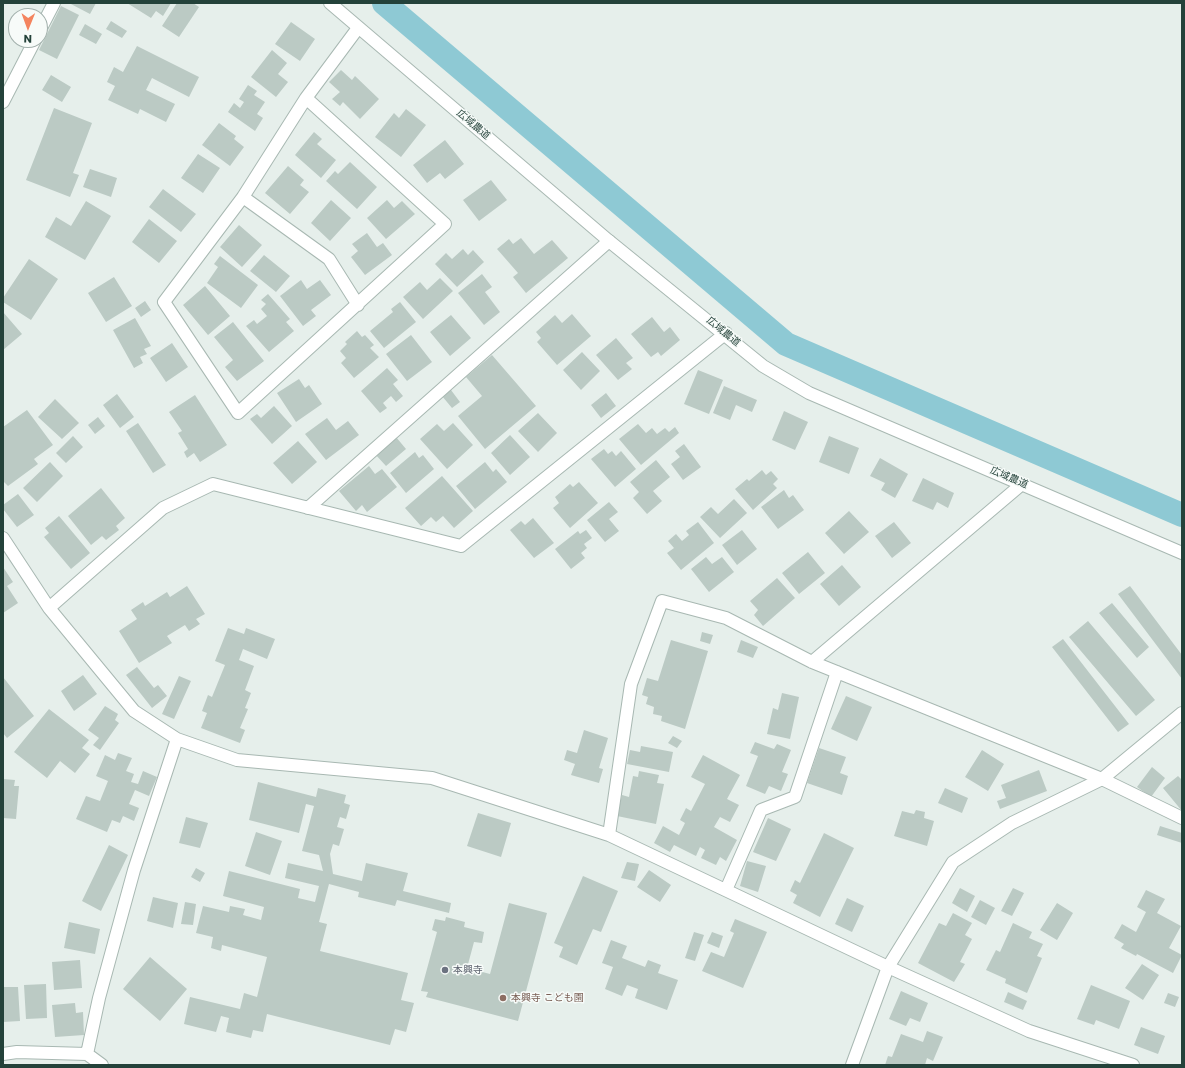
<!DOCTYPE html>
<html>
<head>
<meta charset="utf-8">
<style>
  body { margin:0 }
  #map { position:relative; width:1185px; height:1068px; overflow:hidden; background:#e6efeb; font-family:Poppins,sans-serif }
  canvas { display:block }
  .frame { position:absolute; inset:0; border:4px solid #24423a; pointer-events:none }
  .north { position:absolute; left:8px; top:8px; width:40px; height:40px; box-sizing:border-box; background:#f7fbf9; border:1px solid #a3b1ad; border-radius:50%; rotate:181deg; font-size:11px; font-weight:700; line-height:16px; text-align:center; color:#24423a }
  .north::after { content:''; display:block; margin:auto; width:14px; height:18px; background:#f4845f; clip-path:polygon(50% 0,100% 100%,50% 72%,0 100%) }
</style>
</head>
<body>
<div id="map">
<canvas width="1185" height="1068"></canvas>
<div class="frame"></div>
<div class="north">N</div>
</div>
<script>
const context = document.querySelector('canvas').getContext('2d');
context.lineJoin = 'round';
function trace(path, color, width, dash) { context.strokeStyle = color; context.lineWidth = width; context.lineCap = dash ? 'butt' : 'round'; context.setLineDash(dash || []); context.stroke(path); }
function fillPath(path, color) { context.fillStyle = color; context.fill(path, 'evenodd'); }
function label(font, color, halo, rows, align = 'center') {
  context.font = font + ' Poppins,"Noto Sans JP",sans-serif'; context.lineWidth = 3; context.setLineDash([]); context.textBaseline = 'middle'; context.strokeStyle = halo; context.fillStyle = color; for (const [text, x, y, turn = 0] of rows) {
    context.save(); context.translate(x, y); context.rotate((+turn || 0) * Math.PI / 180); context.textAlign = isNaN(turn) ? turn : align; if (halo) context.strokeText(text, 0, 0); context.fillText(text, 0, 0); context.restore();
  }
}
trace(new Path2D(`
  M384 3 786 344 1182 515`), '#8ec9d4', 24);
fillPath(new Path2D(`
  M69 3H96L90 14Z
  M127 3H171L163 16 156 11 151 18Z
  M177 3H193L199 7 179 37 162 26Z
  M61 6 79 15 57 59 39 50Z
  M111 21 127 31 122 38 106 29Z
  M291 22 315 39 300 61 275 44Z
  M85 24 102 34 96 44 79 35Z
  M137 46 199 77 189 97 152 78 146 90 175 104 166 122 140 109 138 114 108 100 115 86 107 82 114 67 123 72Z
  M272 50 287 63 278 74 288 82 276 97 251 77Z
  M341 70 352 80 355 76 379 99 360 119 343 102 340 106 332 99 340 92 329 82Z
  M51 75 71 87 62 102 42 90Z
  M248 85 257 91 254 95 265 102 257 114 263 118 255 131 228 112 234 103 240 108 244 102 239 99Z
  M54 108 92 123 73 173 79 175 70 197 26 180Z
  M406 109 426 125 401 157 375 137 394 113 399 118Z
  M219 123 236 136 234 139 244 147 230 166 202 145Z
  M314 132 322 139 317 144 336 160 321 178 295 155Z
  M445 140 464 164 445 179 440 173 427 183 413 165Z
  M198 154 220 168 203 193 181 178Z
  M350 162 377 187 357 209 326 181 335 171 338 174Z
  M288 166 304 180 300 185 309 192 290 214 265 193Z
  M90 169 117 178 111 197 83 187Z
  M491 180 507 200 479 221 463 200Z
  M163 189 196 214 181 232 149 207Z
  M331 200 351 218 330 241 311 223Z
  M387 200 394 208 402 201 415 214 386 239 367 218Z
  M86 201 111 216 85 260 45 237 56 217 71 226Z
  M149 219 177 241 159 263 132 242Z
  M239 225 262 245 242 267 220 247Z
  M367 233 377 247 383 243 392 255 365 275 351 257 358 251 352 244Z
  M521 238 534 254 552 240 568 258 526 293 513 277 518 273 497 249 509 239 513 244Z
  M463 249 468 255 473 250 484 262 457 287 435 264 446 253 452 259Z
  M264 255 290 276 276 292 250 271Z
  M220 256 258 285 241 308 207 283 218 267 214 264Z
  M29 259 58 279 31 320 3 302V298Z
  M482 274 492 287 485 292 500 312 484 325 458 293Z
  M114 277 132 306 106 322 88 293Z
  M440 278 453 291 423 319 403 297 420 282 427 290Z
  M301 280 307 289 320 280 331 295 311 310 316 316 303 326 280 296Z
  M205 286 230 316 208 335 183 305Z
  M268 294 290 319 286 322 294 331 269 352 246 326 254 320 257 324 267 316 261 309 266 304 261 300Z
  M145 301 151 310 141 317 135 308Z
  M400 302 416 322 384 348 370 331 393 312 391 309Z
  M3 312 22 334 3 350Z
  M572 314 591 336 557 365 537 342 541 338 536 332 555 315 562 323Z
  M451 315 471 338 450 356 430 332Z
  M652 317 664 332 670 327 680 340 661 356 658 352 651 357 631 334Z
  M135 318 151 346 144 349 147 354 140 357 143 363 134 368 113 330Z
  M233 322 264 361 237 381 225 367 233 360 214 337Z
  M357 331 362 337 365 335 374 345 370 348 379 357 354 378 341 363 346 358 340 351 347 344 345 342Z
  M411 335 432 362 407 381 386 354Z
  M616 338 633 358 626 363 632 369 618 380 596 355Z
  M172 343 188 367 166 382 150 358Z
  M582 352 600 371 581 390 563 370Z
  M492 355 536 406 485 449 458 416 482 396 466 377Z
  M387 368 398 380 393 384 403 396 396 402 391 396 383 403 387 408 380 413 361 391Z
  M698 370 723 380 709 414 684 404Z
  M299 379 305 388 309 385 322 404 296 422 277 393Z
  M724 386 757 400 752 412 736 405 730 420 713 413Z
  M451 390 460 402 452 408 442 396Z
  M606 393 616 406 601 418 591 405Z
  M117 394 134 417 120 428 103 405Z
  M195 395 227 445 200 462 194 453 187 458 184 452 188 449 178 433 182 431 169 412Z
  M55 399 79 423 62 439 38 417Z
  M274 406 292 426 272 444 250 419 257 414 261 418Z
  M27 410 53 445 34 459 38 464 8 486 4 482 3 483V427Z
  M784 411 808 422 795 450 772 440Z
  M538 413 557 433 538 452 518 431Z
  M98 417 105 426 95 434 88 425Z
  M327 418 336 430 348 421 359 435 326 460 305 434Z
  M138 423 166 465 153 473 126 431Z
  M453 423 473 445 447 469 420 439 437 424 444 431Z
  M638 424 646 433 652 428 657 434 665 428 669 432 675 427 679 433 641 465 619 439Z
  M510 435 530 457 510 475 491 453Z
  M73 436 83 447 66 463 56 453Z
  M829 436 859 448 849 474 819 462Z
  M396 437 406 449 386 466 375 454Z
  M298 441 317 462 292 484 273 463Z
  M684 444 701 467 683 480 671 464 680 457 675 451Z
  M604 449 608 454 612 451 616 456 621 451 636 469 615 487 591 459Z
  M415 452 419 458 423 455 434 469 406 493 390 473Z
  M880 458 908 474 895 498 881 490 885 483 870 476Z
  M656 460 670 477 653 491 662 501 647 514 633 498 639 492 630 482Z
  M50 462 63 476 37 502 23 488Z
  M485 462 493 472 496 469 507 482 475 509 456 486Z
  M369 466 375 474 382 469 397 487 367 512 362 505 356 511 339 491Z
  M762 470 766 475 771 471 778 479 773 484 777 488 753 510 735 489 747 479 749 481Z
  M442 476 473 511 454 528 443 516 436 522 431 517 421 526 405 508Z
  M923 478 954 493 948 508 937 502 933 510 912 501Z
  M579 482 598 503 570 528 553 508 559 503 555 497 570 484 573 487Z
  M101 488 125 518 116 526 119 530 106 540 102 536 91 545 68 516Z
  M784 490 789 498 793 495 804 510 778 529 761 507Z
  M18 494 34 515 17 527 3 509V505Z
  M734 499 747 513 720 538 700 517 711 507 718 514Z
  M609 502 618 512 609 519 619 531 605 542 587 520Z
  M849 511 869 532 844 554 825 533Z
  M59 516 90 553 71 569 44 537 49 533 45 528Z
  M533 518 554 543 534 558 510 530 521 521 525 525Z
  M698 522 714 543 681 570 667 553 674 548 668 541 676 534 682 541 689 535 686 531Z
  M894 522 911 543 892 558 875 536Z
  M586 530 592 538 584 544 587 548 581 553 585 558 571 569 555 549 578 531 580 534Z
  M742 530 757 549 737 565 722 545Z
  M808 552 825 573 799 594 782 573Z
  M706 557 712 564 722 557 734 572 709 592 691 569Z
  M842 565 861 587 839 606 820 584Z
  M3 567 13 582 7 586 18 603 3 613Z
  M777 578 795 598 763 626 754 615 758 610 750 601Z
  M187 586 205 614 196 619 200 624 189 631 185 625 167 636 172 643 139 663 119 631 137 619 131 610 143 602 145 606 167 592 170 597Z
  M1130 586 1182 655V679L1118 594Z
  M1112 603 1149 647 1137 658 1099 613Z
  M1088 621 1155 700 1136 716 1069 637Z
  M228 628 244 634 246 628 275 639 267 659 243 649 239 660 254 666 245 690 251 693 245 708 248 709 240 728 245 730 240 743 201 728 207 713 202 711 208 695 212 697 225 665 215 661Z
  M702 632 713 635 710 644 700 641Z
  M1063 639 1129 724 1118 732 1052 647Z
  M671 640 708 651 685 729 661 721 662 716 653 714 654 707 646 704 648 697 642 695 647 678 658 681Z
  M741 640 758 647 753 658 737 652Z
  M137 667 154 688 158 685 167 696 152 708 126 675Z
  M83 675 97 694 74 711 61 691Z
  M179 676 191 681 174 719 162 714Z
  M3 677 34 716 7 738 3 733Z
  M782 693 799 697 790 739 767 734 773 708 778 710Z
  M846 696 872 707 857 741 831 729Z
  M105 706 118 714 115 720 119 723 100 750 93 745 99 738 88 730Z
  M49 709 89 740 82 748 90 754 75 773 60 761 47 778 14 752Z
  M584 730 608 738 599 768 603 769 599 783 571 775 575 764 564 760 567 750 577 753Z
  M673 736 682 741 677 748 668 743Z
  M755 742 774 749 777 744 791 750 782 772 788 774 781 791 769 786 765 794 746 786 758 756 750 753Z
  M641 746 673 752 669 772 627 764 630 750 640 752Z
  M819 748 846 757 840 773 848 776 842 795 807 783Z
  M982 750 1004 764 988 791 965 777Z
  M118 753 132 758 126 771 134 774 131 782 138 784 143 771 157 777 149 796 135 790 129 804 139 808 134 821 123 816 120 823 112 820 107 832 76 819 86 796 100 801 108 781 96 776 105 755 115 760Z
  M703 755 740 775 727 799 739 805 730 822 720 817 714 827 737 840 726 861 720 857 716 865 701 858 705 850 700 847 696 856 674 845 670 852 654 843 663 826 679 835 685 823 680 820 686 808 691 811 705 784 691 777Z
  M1152 767 1165 778 1151 797 1137 787Z
  M1039 770 1047 791 1000 809 997 801 1006 798 1001 785Z
  M639 771 659 775 657 783 664 784 656 824 617 816 622 795 629 797 633 776 638 777Z
  M1178 776 1182 780V811L1163 788Z
  M3 779 15 780 14 786H19L16 819 3 818Z
  M258 782 316 797 318 788 346 795 344 803 350 805 346 819 340 817 337 827 344 829 339 846 333 844 330 854 333 874 362 881 366 863 408 873 403 891 451 903 449 913 397 900 395 906 358 897 359 892 329 884 319 922 327 924 320 951 408 973 401 1000 414 1003 406 1032 395 1029 390 1045 267 1014 263 1032 253 1030 251 1038 226 1032 229 1018 221 1016 216 1032 184 1024 190 997 240 1009 244 993 257 997 267 957 222 945 221 951 211 948 213 937 196 933 203 906 229 912 230 906 245 909 243 915 261 920 264 907 223 896 229 871 300 889 298 898 315 902 319 886 285 878 288 863 323 871 319 855 302 851 314 806 306 804 299 833 249 820Z
  M945 788 968 798 962 813 938 803Z
  M916 810 925 812 924 818 934 821 927 846 894 836 902 811 914 814Z
  M478 813 511 823 501 857 467 846Z
  M186 817 208 823 200 848 179 843Z
  M768 818 791 829 776 861 753 852Z
  M1160 826 1182 833V843L1157 835Z
  M256 832 282 841 270 875 245 866Z
  M824 833 854 848 820 917 793 903 797 895 790 891 795 880 800 883Z
  M109 845 128 855 101 911 82 901Z
  M747 861 766 866 758 892 740 886Z
  M627 862 639 864 635 881 621 878Z
  M196 868 205 873 200 882 191 877Z
  M649 870 671 885 660 902 637 887Z
  M583 876 618 891 601 932 593 929 577 965 559 957 563 947 554 943Z
  M960 888 975 896 967 912 952 903Z
  M1013 888 1024 893 1012 916 1001 911Z
  M1146 890 1165 899 1157 913 1181 926 1169 948 1182 955 1173 973 1137 954 1136 956 1121 948 1124 944 1114 938 1122 924 1136 932 1146 912 1137 907Z
  M153 897 178 903 173 928 147 921Z
  M847 898 864 906 852 932 835 924Z
  M980 900 995 908 986 925 971 917Z
  M185 902 196 904 193 925 181 924Z
  M509 903 547 913 518 1021 426 997 428 992 421 991 437 932 432 930 435 919 445 921 446 917 465 922 464 927 484 932 482 943 474 942 467 968 490 974Z
  M1057 903 1073 913 1057 940 1040 930Z
  M953 913 972 923 965 935 972 939 960 962 965 964 954 982 918 963 939 923 946 926Z
  M735 919 767 932 743 988 702 971 711 952 724 957 734 933 730 931Z
  M69 922 100 929 95 954 64 948Z
  M1013 923 1032 932 1029 938 1043 944 1037 956 1042 958 1027 993 1005 983 1006 979 986 970 996 950 1000 952Z
  M694 932 704 935 695 961 685 958Z
  M712 932 723 936 719 948 707 943Z
  M611 940 627 946 622 958 645 967 648 960 661 965 658 973 678 980 667 1010 635 998 638 989 627 985 622 996 605 989 613 967 602 963Z
  M150 957 187 989 160 1021 123 989Z
  M80 960 82 988 54 990 52 962Z
  M1142 964 1159 975 1143 1000 1125 988Z
  M46 984 47 1018 26 1019 24 985Z
  M1091 985 1130 1001 1119 1029 1096 1020 1094 1025 1077 1019Z
  M3 987H18L20 1021 3 1022Z
  M901 991 928 1003 920 1022 910 1018 906 1026 889 1019Z
  M1008 992 1027 1001 1023 1010 1004 1002Z
  M1168 993 1179 997 1175 1007 1164 1003Z
  M75 1003 76 1013 83 1012 84 1035 55 1037 52 1005Z
  M1141 1027 1165 1036 1158 1054 1134 1045Z
  M927 1031 943 1037 933 1061 927 1058 925 1065H885L888 1056 892 1057 901 1034 923 1042Z`), '#bbcac4');
const minor = new Path2D(`
  M40 30 54 3
  M306 98 445 224 238 413 164 302 243 197 306 98 358 28
  M3 102 35 40
  M243 197 329 259 358 305
  M308 508 609 241
  M3 538 49 608 134 711 177 739 237 760 432 778 609 835 888 967 1029 1031 1133 1065
  M49 608 163 508 213 484 461 546 726 333
  M812 662 1022 484
  M609 835 631 684 662 601 726 618 812 662 1102 779 1182 818
  M726 890 761 810 795 797 837 672
  M3 1054 17 1052 87 1054 102 1065
  M87 1054 99 998 134 870 177 739`);
const tertiary = new Path2D(`
  M330 3 609 241 763 366 809 393 1182 553
  M852 1065 888 967 953 862 1012 823 1102 779 1182 713`);
trace(minor, '#a8b8b2', 14);
trace(tertiary, '#a8b8b2', 14);
trace(minor, '#fff', 12);
trace(tertiary, '#fff', 12);
for (const [x, y, r, color] of [
  [445,970,4,"#6b7280"],
  [503,998,4,"#8d6e63"]
]) { const dot = new Path2D(); dot.arc(x, y, r, 0, 2 * Math.PI); context.fillStyle = color; context.fill(dot); trace(dot, '#f7fbf9', 1.5); }
label('10px', '#24423a', '#f7fbf9', [
  ["広域農道",473,125,40],
  ["広域農道",723,332,39],
  ["広域農道",1009,478,23]
]);
label('10px', '#5b616d', '#f7fbf9', [
  ["本興寺",453,970]
], 'left');
label('10px', '#785e54', '#f7fbf9', [
  ["本興寺 こども園",511,998]
], 'left');
</script>
</body>
</html>
